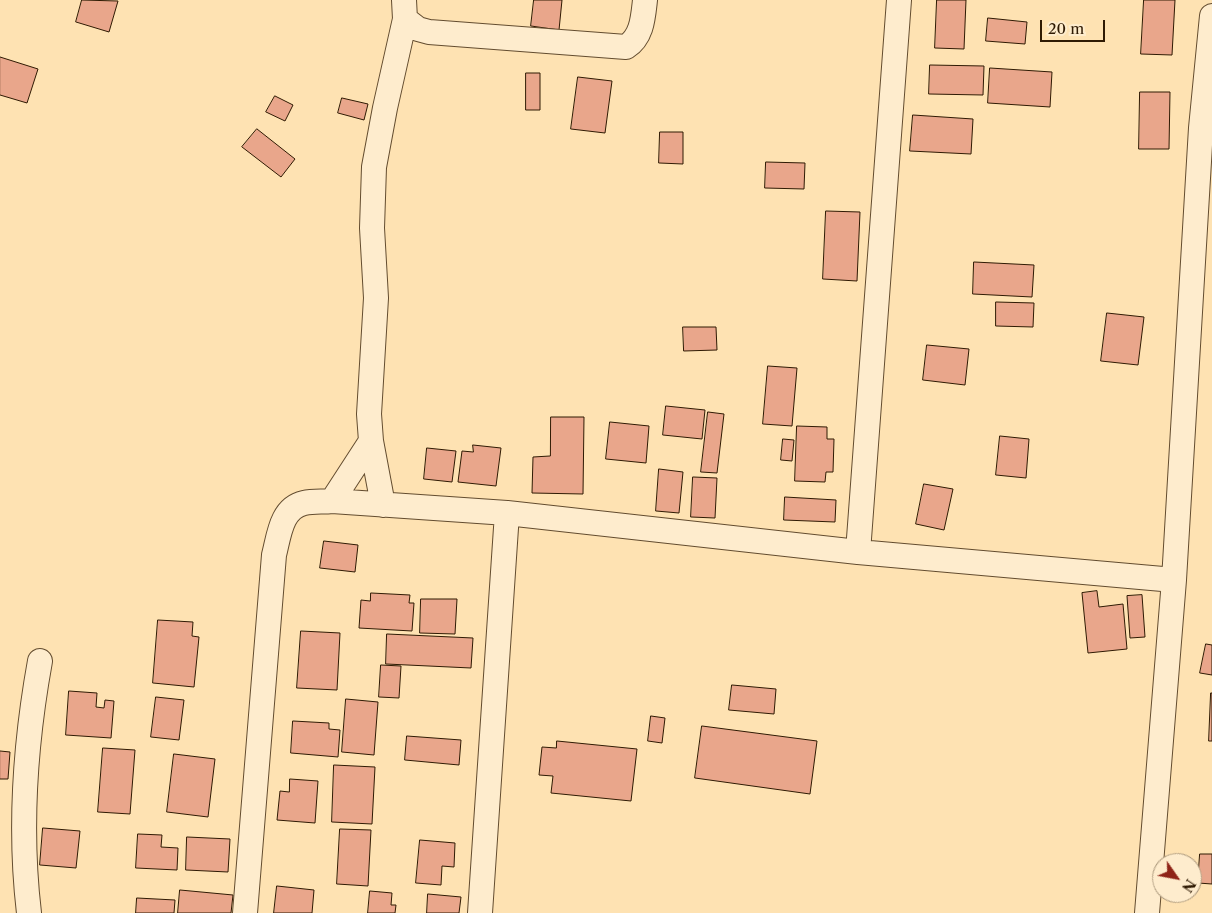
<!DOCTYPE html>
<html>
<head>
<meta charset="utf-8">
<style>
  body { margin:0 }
  #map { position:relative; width:1212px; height:913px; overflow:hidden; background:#fee2b2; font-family:"Libre Caslon Text",serif }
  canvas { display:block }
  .north { position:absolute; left:1152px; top:853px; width:50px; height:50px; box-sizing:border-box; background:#feeccd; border:1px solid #ab987c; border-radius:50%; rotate:123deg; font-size:14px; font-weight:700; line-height:20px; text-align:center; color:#2f1a03 }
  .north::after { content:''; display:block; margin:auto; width:18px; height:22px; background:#8f2418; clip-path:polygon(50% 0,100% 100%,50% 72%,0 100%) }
  .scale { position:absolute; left:1040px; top:20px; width:65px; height:22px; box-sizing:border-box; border:2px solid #2f1a03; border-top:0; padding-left:6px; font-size:15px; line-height:18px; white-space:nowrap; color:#2f1a03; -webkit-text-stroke:4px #feeccd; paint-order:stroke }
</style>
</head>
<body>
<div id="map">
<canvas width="1212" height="913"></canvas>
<div class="north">N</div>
<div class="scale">20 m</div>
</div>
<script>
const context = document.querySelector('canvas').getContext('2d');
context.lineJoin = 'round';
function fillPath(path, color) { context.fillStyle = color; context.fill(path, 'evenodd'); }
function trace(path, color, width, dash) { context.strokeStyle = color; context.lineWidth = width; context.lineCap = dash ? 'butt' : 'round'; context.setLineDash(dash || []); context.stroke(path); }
const building = new Path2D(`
  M82 0 118 1 109 32 76 22Z
  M534 0H562L559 30 531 26Z
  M937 0H966L964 49 935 48Z
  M1144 0H1175L1172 55 1141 54Z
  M988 18 1027 22 1025 44 986 41Z
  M0 57 38 69 27 103 0 95Z
  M930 65 984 66 983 95 929 94Z
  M990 68 1052 72 1050 107 988 103Z
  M526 73H540V110H526Z
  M578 77 612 81 605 133 571 129Z
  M1140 92H1170L1169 149H1139Z
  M275 96 293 105 285 121 266 112Z
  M342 98 368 104 364 120 338 113Z
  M913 115 973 119 971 154 910 151Z
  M257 129 295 159 281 177 242 147Z
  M660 132H683V164L659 163Z
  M766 162 805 163 804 189 765 188Z
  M826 211 860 212 857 281 823 279Z
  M974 262 1034 265 1032 297 973 294Z
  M996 302 1034 303 1033 327 996 326Z
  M1107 313 1144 317 1138 365 1101 361Z
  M683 327H716L717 350 684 351Z
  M927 345 969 349 965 385 923 380Z
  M768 366 797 368 792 426 763 424Z
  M666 406 705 410 702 439 663 435Z
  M708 412 724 414 717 473 701 472Z
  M551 417H584L583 494 532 493 533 457 550 456Z
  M610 422 649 426 646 463 606 459Z
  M797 426 827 427V439H834L833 472H826L825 482 795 481Z
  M1000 436 1029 439 1026 478 996 475Z
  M783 439 794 440 792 461 781 460Z
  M473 445 501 448 496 486 458 482 462 451 473 452Z
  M427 448 456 451 452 482 424 479Z
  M659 469 683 472 679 513 656 511Z
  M693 477 717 478 715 518 691 517Z
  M924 484 953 489 944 530 916 524Z
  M785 497 836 500 835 522 784 520Z
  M324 541 358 545 355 572 320 568Z
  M1097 591 1099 607 1123 604 1127 649 1088 653 1082 593Z
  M371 593 410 595 409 603H414L412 631 359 628 361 600 370 601Z
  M1142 595 1145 637 1130 638 1127 596Z
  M421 599H457L455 634 420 633Z
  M158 620 193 622 192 636 199 637 194 687 153 683Z
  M301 631 340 633 337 690 297 688Z
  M387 634 473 638 471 668 386 664Z
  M1206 644 1212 645V675L1200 673Z
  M381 665 401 666 399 698 379 697Z
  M732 685 776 689 774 714 729 710Z
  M69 691 97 693 96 707 104 708 105 700 114 701 111 738 66 735Z
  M1211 693H1212V741H1209Z
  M156 697 184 700 179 740 151 737Z
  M346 699 378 702 374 755 342 752Z
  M651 716 665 718 662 743 648 741Z
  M293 721 329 723V729L340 730 338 757 291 753Z
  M702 726 817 741 810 794 695 778Z
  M407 736 461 740 459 765 405 760Z
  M557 741 637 749 631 801 551 793 553 776 539 775 542 747 556 748Z
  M103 748 135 750 130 814 98 812Z
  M0 751 10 752 8 779H0Z
  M174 754 215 759 208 817 167 812Z
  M334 765 375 767 372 824 332 822Z
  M290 779 318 781 315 823 277 820 280 791 289 792Z
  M43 828 80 831 76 868 40 865Z
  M340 829 371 830 368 886 337 884Z
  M138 834 162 835 161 847 178 848 177 870 136 868Z
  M187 837 230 839 228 872 186 870Z
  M420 840 455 843 454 867 442 866 441 885 416 883Z
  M1200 854H1212V884L1198 883Z
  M277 886 314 890 312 913H274Z
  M180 890 233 895 231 913H178Z
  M370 891 392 893 391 905H396L395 913H368Z
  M428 894 461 897 459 913H427Z
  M137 898 175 900 174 913H136Z`);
fillPath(building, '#e9a68b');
trace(building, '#2f1a03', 1);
const minor = new Path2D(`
  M405 19 418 29 429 32 626 47C642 37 643 18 645 0
  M332 501 371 441
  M383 505 371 441 369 414 376 298 372 228 374 167 385 108 405 19 404 0
  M858 552 899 0
  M29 913C19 829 25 744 40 661
  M245 913 274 555C279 536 281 508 304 503 313 501 323 502 332 501L507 513 858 552 1174 580
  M480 913 507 513
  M1147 913 1174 580 1201 128 1212 16`);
trace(minor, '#634c2f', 26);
trace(minor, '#feeccd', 24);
</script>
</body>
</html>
